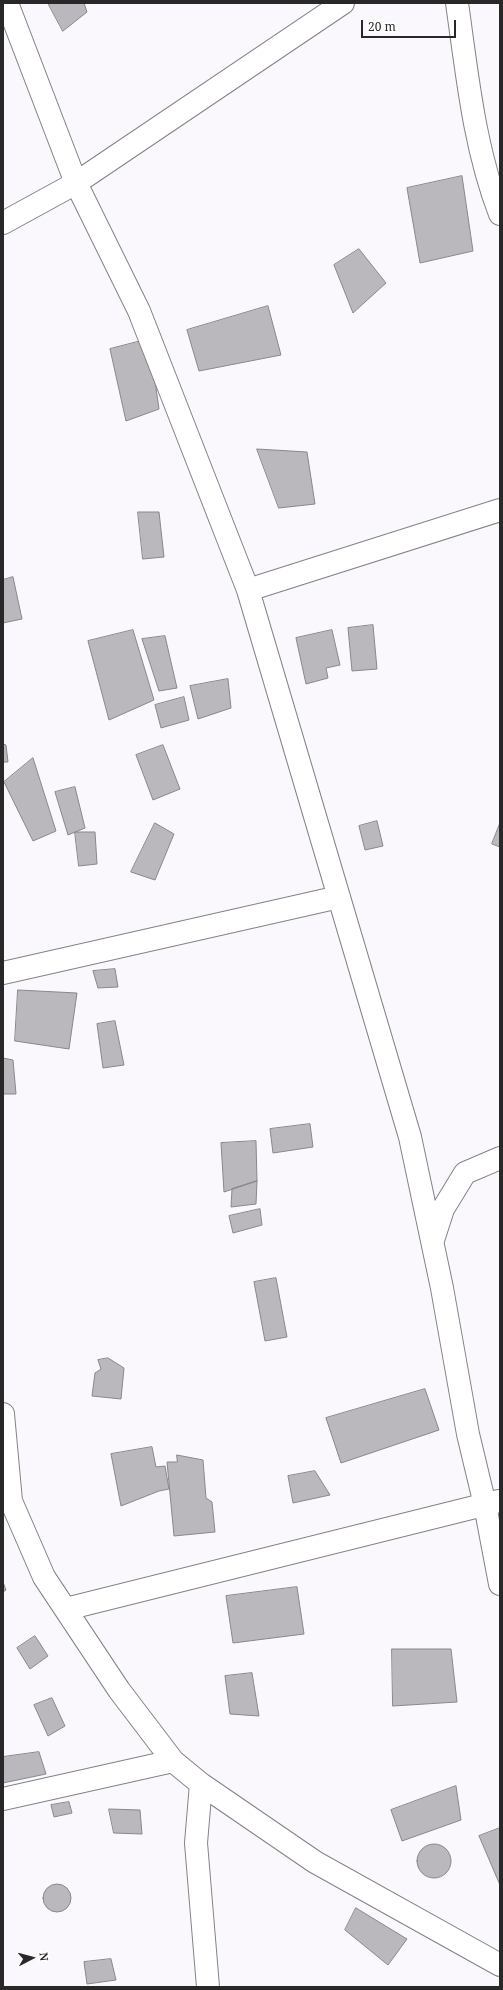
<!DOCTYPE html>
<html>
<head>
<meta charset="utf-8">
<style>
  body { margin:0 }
  #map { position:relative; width:503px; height:1990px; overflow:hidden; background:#fbf8fd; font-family:"Noto Serif",serif }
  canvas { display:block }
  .frame { position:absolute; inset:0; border:4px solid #292829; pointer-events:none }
  .north { position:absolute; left:12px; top:1938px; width:40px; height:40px; -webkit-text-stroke:3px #fff; paint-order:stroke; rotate:84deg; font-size:11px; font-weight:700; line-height:16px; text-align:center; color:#292829 }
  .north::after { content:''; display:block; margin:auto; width:14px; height:18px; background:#292829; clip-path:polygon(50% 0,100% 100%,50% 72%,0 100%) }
  .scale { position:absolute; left:361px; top:20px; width:95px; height:18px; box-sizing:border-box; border:2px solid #292829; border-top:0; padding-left:5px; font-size:12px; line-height:14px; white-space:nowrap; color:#292829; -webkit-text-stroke:3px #fff; paint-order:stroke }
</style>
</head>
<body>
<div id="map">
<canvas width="503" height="1990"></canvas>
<div class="frame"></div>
<div class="north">N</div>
<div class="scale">20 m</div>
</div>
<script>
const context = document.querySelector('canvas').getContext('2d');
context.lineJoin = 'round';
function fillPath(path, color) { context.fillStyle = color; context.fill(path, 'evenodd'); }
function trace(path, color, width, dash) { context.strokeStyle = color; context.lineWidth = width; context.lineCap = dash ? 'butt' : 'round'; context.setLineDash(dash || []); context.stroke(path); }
const building = new Path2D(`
  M48 3H84L87 12 63 31Z
  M462 176 473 251 420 263 407 188Z
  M359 249 386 283 353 313 334 265Z
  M268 306 281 355 199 371 187 330Z
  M149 339 159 409 126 421 110 349Z
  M257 449 307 452 315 504 279 508Z
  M138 512H159L164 557 143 559Z
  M13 577 22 619 3 623V580Z
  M373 625 377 669 352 671 348 628Z
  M133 630 154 700 109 720 88 641Z
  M332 630 340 665 326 668 328 678 306 684 296 638Z
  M165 636 177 688 159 691 142 639Z
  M228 679 231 708 198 719 190 686Z
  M184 697 189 720 161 728 155 705Z
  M3 744 6 745 8 762H3Z
  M163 745 180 789 153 800 136 755Z
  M33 758 56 831 33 841 4 782Z
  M75 787 85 828 68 835 55 792Z
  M377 821 383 846 365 850 359 826Z
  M155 823 174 834 155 880 131 872Z
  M500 823V847L492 844Z
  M75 832H95L97 864 79 866Z
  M115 969 118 987 98 988 93 971Z
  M18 990 77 993 69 1049 15 1041Z
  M115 1021 124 1065 103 1068 97 1024Z
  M3 1058 13 1060 16 1094H3Z
  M310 1124 313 1147 273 1153 270 1129Z
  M256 1141 257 1181 224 1192 221 1143Z
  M257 1181 256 1204 231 1207 232 1189Z
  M260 1209 262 1225 233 1233 229 1216Z
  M276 1278 287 1337 265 1341 254 1282Z
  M108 1358 124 1368 121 1399 92 1396 95 1373 101 1369 98 1360Z
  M425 1389 439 1430 341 1463 326 1418Z
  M152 1447 156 1467 165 1466 169 1489 159 1491 121 1506 111 1454Z
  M177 1455 203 1460 206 1498 212 1502 215 1532 174 1536 167 1462H177Z
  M315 1471 330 1495 293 1503 288 1476Z
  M3 1582 6 1590 3 1592Z
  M297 1587 304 1634 233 1643 226 1596Z
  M35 1636 48 1656 30 1669 17 1648Z
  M392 1649H451L457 1702 393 1706Z
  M252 1673 259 1716 230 1714 225 1676Z
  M52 1698 65 1726 48 1736 34 1705Z
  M39 1752 46 1774 3 1783V1757Z
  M456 1786 461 1820 402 1841 391 1810Z
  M69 1802 72 1813 54 1817 51 1805Z
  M109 1809 140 1810 142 1834 114 1833Z
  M500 1828V1885L479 1836Z
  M417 1861a17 17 0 1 1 34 0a17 17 0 1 1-34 0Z
  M43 1898a14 14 0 1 1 28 0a14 14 0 1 1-28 0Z
  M356 1908 407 1939 388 1965 345 1930Z
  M111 1959 116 1980 87 1984 84 1962Z`);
fillPath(building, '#bab8bc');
trace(building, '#89878b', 1);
const minor = new Path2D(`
  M7 3 76 183 139 311 248 590 410 1137 442 1288 468 1434 485 1505 500 1584
  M457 3C467 73 474 147 500 214
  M3 223 76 183 343 3
  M248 590 500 510
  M3 973 339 897
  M433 1240 443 1209 465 1173 500 1158
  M3 1414 11 1501 44 1577 119 1690 173 1761 201 1784 315 1862 500 1965
  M66 1609 499 1501
  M201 1784 196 1843 208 1987
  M3 1799 173 1761`);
trace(minor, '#848286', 24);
trace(minor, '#fff', 22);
</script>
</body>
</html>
